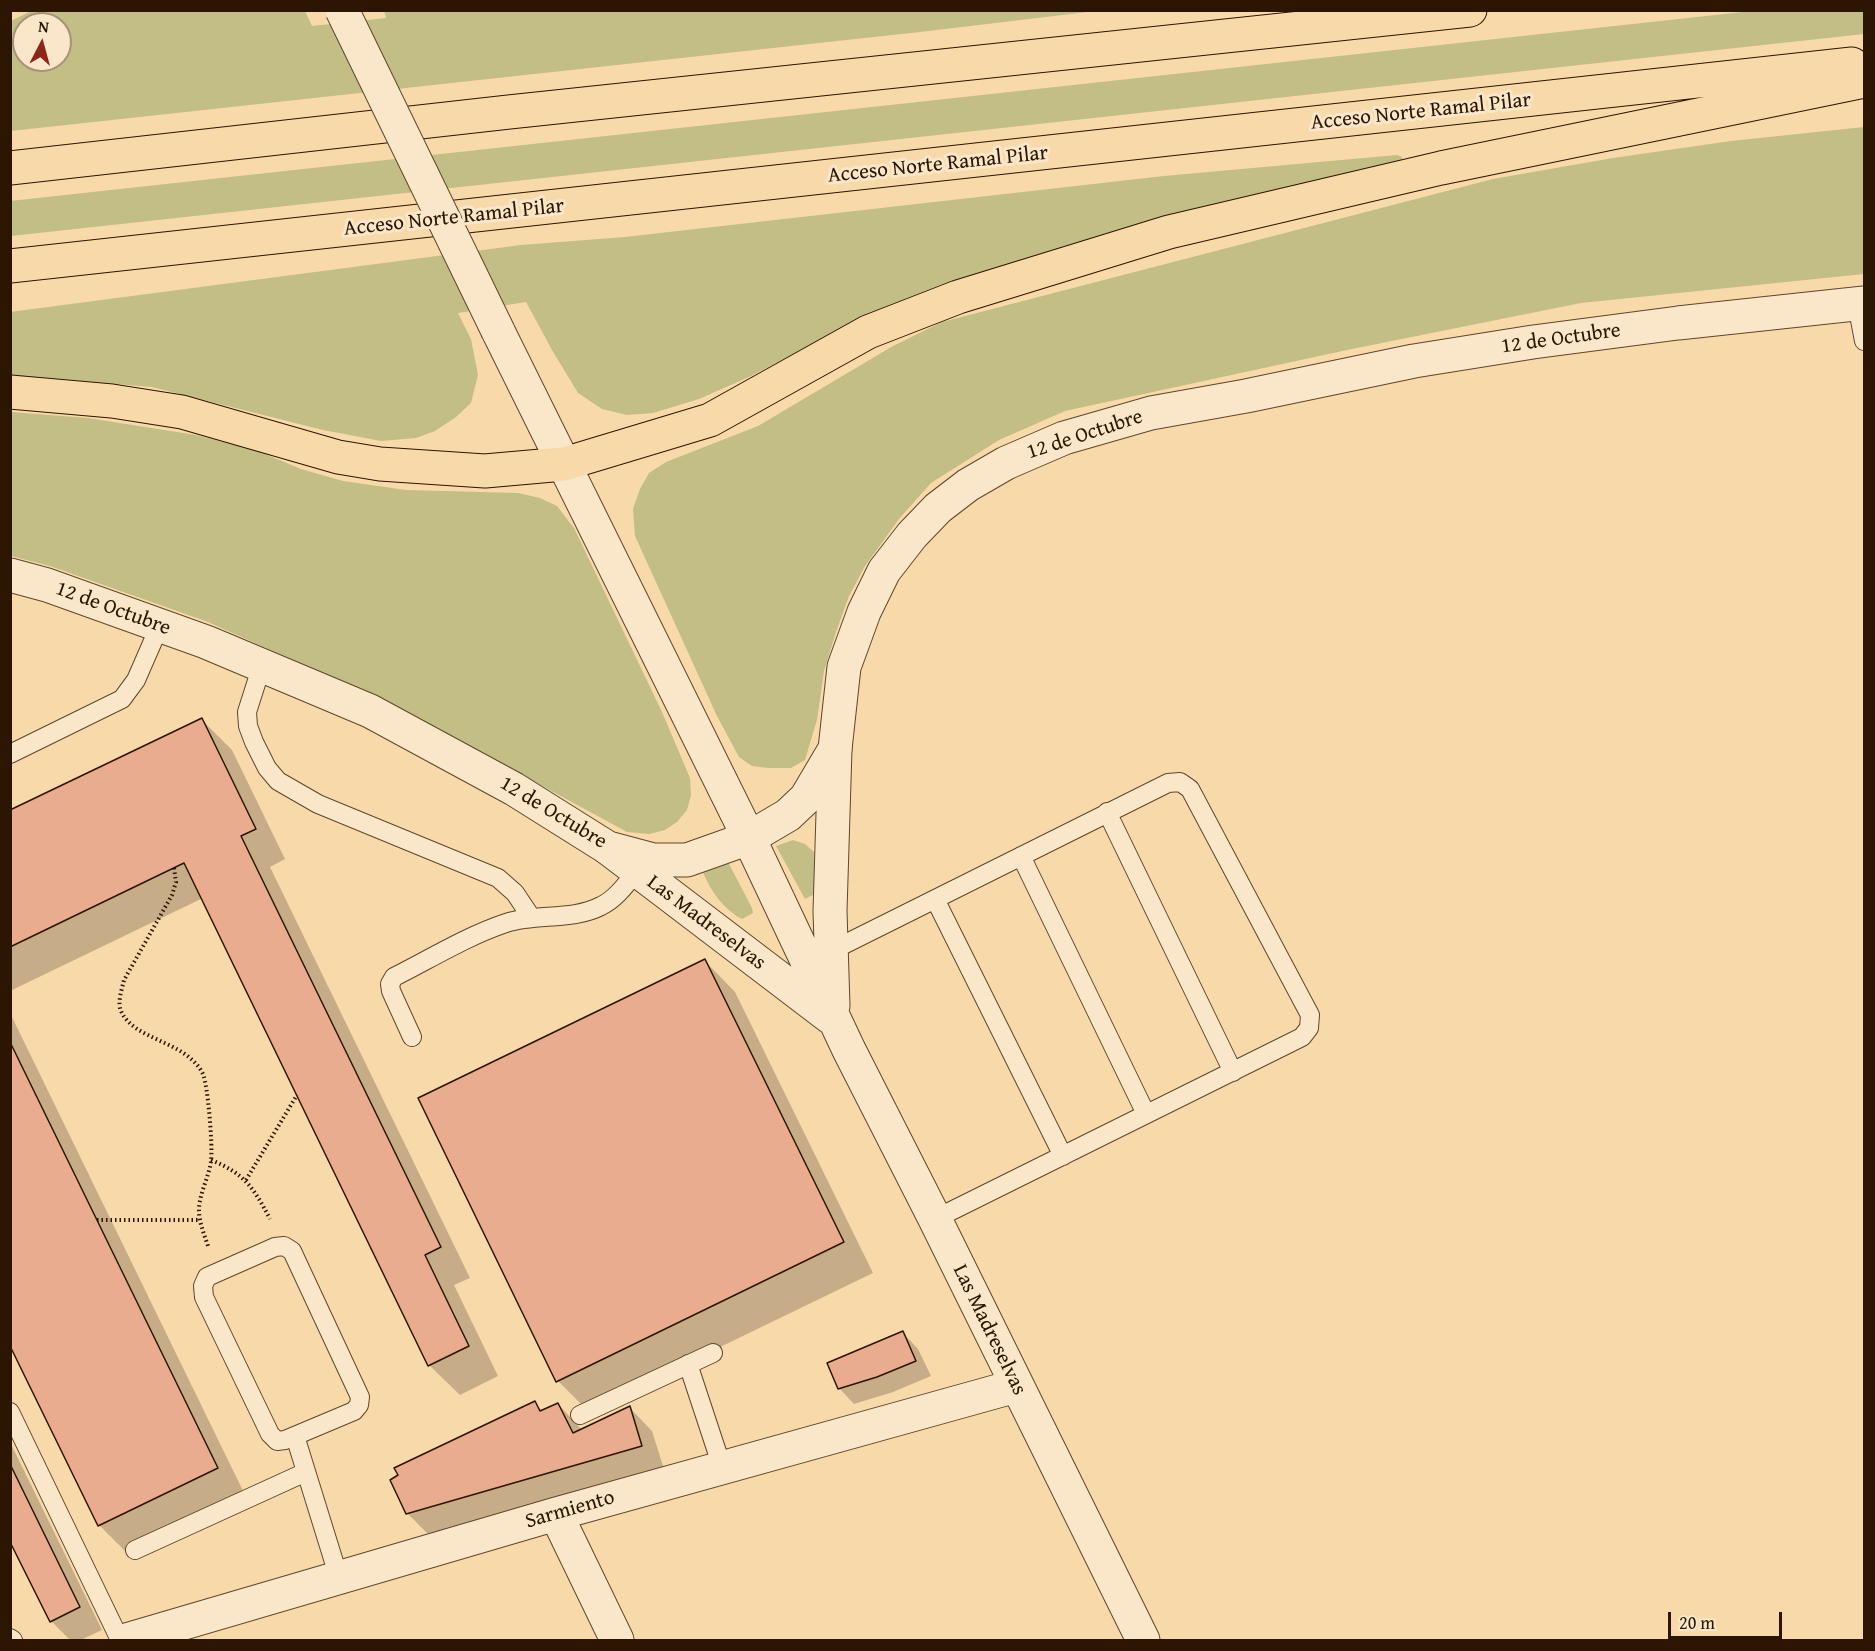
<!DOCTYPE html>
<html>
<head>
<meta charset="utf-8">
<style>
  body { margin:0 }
  #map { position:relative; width:1875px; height:1651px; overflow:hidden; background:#f8d9aa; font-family:"Gentium Book Plus",serif }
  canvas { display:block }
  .frame { position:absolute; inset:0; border:12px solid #2c1501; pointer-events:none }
  .north { position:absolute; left:12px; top:12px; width:60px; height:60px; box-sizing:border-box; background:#fae6c8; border:2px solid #a89278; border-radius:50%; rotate:6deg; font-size:16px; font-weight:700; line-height:24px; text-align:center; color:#2c1501 }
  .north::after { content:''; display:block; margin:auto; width:21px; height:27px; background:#8f2418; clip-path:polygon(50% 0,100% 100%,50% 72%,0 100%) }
  .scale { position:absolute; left:1668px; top:1612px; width:114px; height:27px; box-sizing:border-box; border:3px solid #2c1501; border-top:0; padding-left:8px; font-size:18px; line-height:21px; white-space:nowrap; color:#2c1501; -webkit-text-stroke:4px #fae6c8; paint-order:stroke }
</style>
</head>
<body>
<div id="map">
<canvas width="1875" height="1651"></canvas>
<div class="frame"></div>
<div class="north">N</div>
<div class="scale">20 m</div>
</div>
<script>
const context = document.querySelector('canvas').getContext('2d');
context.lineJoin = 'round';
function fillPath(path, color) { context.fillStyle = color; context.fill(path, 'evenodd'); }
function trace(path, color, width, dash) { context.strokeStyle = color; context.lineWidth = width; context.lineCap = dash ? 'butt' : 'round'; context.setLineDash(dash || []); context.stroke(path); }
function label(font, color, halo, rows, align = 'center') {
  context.font = font + ' "Gentium Book Plus",serif'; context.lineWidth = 6; context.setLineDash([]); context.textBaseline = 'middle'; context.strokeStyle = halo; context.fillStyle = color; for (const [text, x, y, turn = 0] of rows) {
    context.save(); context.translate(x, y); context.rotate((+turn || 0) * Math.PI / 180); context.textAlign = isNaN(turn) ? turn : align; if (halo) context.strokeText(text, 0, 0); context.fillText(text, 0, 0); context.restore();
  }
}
fillPath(new Path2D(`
  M384 10 1096 11 920 32 11 131V21L31 11H305L312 26 386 18ZM24 24H60V60H24Z
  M1752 11H1864V34L11 236 10 201Z
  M1864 127V274L1581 303 1347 350 1065 411 999 440 931 483 899 519 865 566 849 596 836 632 824 671 817 720 805 760 791 768H768L752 766 739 757 717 716 635 536 633 509 640 489 649 473 666 462 758 426 893 346 942 322 1493 179 1613 158 1731 141Z
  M1397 155 1402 157 1401 163 1071 248 943 284 878 310 749 377 699 399 653 413 627 415 602 409 578 393 552 350 526 302 458 313 471 339 478 375 471 403 456 417 435 431 416 438 381 441 323 430 152 387 11 375 10 312 521 245 625 237 1164 176Z
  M11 412 88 418 196 435 253 449 301 469 343 481 406 490 518 493 540 498 557 506 574 528 662 712 690 778 691 795 687 810 677 822 665 830 649 834 627 832 393 705 208 622 50 566 11 556Z
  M793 840 805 844 814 852 816 890 813 895 805 899 776 846Z
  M727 860 752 908 753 913 742 919C724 910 710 890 703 872L708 868Z`), '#c2be85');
fillPath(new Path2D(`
  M202 720 232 750 285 859 270 867 470 1278 454 1285 498 1376 460 1395 429 1365 203 898 10 991V812Z
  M705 961 735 992 873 1273 588 1411 558 1381Z
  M10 1013 247 1499 129 1555 99 1525 10 1343Z
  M903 1333 918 1349 931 1376 893 1392 854 1404 839 1388Z
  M535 1403 543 1412 558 1404 582 1430 629 1407 652 1431 664 1469 430 1536 407 1513Z
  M10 1442 102 1630 81 1640H70L51 1621 10 1538Z`), '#0003');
const building = new Path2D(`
  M202 718 256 829 241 836 441 1247 425 1255 469 1346 428 1366 184 863 10 947V810Z
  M705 959 844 1242 556 1382 418 1098Z
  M10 1042 218 1468 98 1526 10 1346Z
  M903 1331 916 1361 877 1377 838 1389 827 1363Z
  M535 1401 540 1411 558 1403 573 1433 630 1406 642 1446 406 1514 390 1480 398 1475 394 1468Z
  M10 1464 80 1607 50 1622 10 1542Z`);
fillPath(building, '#eaac8e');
trace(building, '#2c1501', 1.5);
const service = new Path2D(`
  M1857 304 1864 341
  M262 665 247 712 248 726 254 742 267 768 278 781 318 804 498 878 515 893 531 917
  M10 754 122 699 136 680 160 625
  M1107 812 1233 1072
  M1021 856 1146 1114
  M935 899 1063 1156
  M831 951 1168 783 1180 782 1190 789 1310 1015 1309 1028 1302 1037 935 1219
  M412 1037 391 991 390 984 394 977C430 959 467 936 506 923 536 913 572 921 601 906 616 899 627 883 637 871
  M284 1246 292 1251 360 1397 359 1405 354 1411 285 1440 277 1441 270 1434 204 1297 203 1286 207 1277 275 1247Z
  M688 1364 722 1467
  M10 1412 120 1640
  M580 1415 713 1353
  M295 1436 339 1578
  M135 1550 306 1472
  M10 1638 13 1640`);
const minor = new Path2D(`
  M749 838 849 1050 935 1219 1143 1640
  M608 848 830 1017
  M833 1006 830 911 835 749
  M556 1514 617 1640
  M126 1640 556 1514 1016 1386`);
const tertiary = new Path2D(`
  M498 331 749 838
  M10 575 47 585 206 642 370 711 514 789 608 848 653 860H687L749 838 788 815 806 798 835 749 844 667 864 612 884 571 912 535 938 508 968 485 1006 463 1064 438 1151 413 1246 396 1414 361 1533 342 1678 323 1864 303`);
const motorway = new Path2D(`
  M10 168 509 112 1470 10
  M10 266 1852 64
  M10 392 112 401 182 412 338 457 380 464 485 471 564 464 710 420 868 332 958 297 1169 232 1441 168 1864 81`);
trace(service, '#5f462b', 20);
trace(minor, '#5f462b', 35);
trace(tertiary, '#5f462b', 35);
trace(motorway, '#2c1501', 35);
trace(new Path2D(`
  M174 868 176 882 172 895 124 980C122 989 117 1003 121 1011 134 1041 186 1040 203 1074 208 1086 213 1147 211 1161 209 1177 199 1194 199 1210 199 1222 204 1234 208 1246
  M211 1160C244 1173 254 1188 270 1219
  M246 1180 297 1095
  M97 1220H200`), '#2c1501', 4, [1.5, 3]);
trace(service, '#fae6c8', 18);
trace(minor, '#fae6c8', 33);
trace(tertiary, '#fae6c8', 33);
trace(motorway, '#f8d9aa', 33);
const tertiaryBridge = new Path2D(`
  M342 10 498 331`);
trace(tertiaryBridge, '#5f462b', 35, []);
trace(tertiaryBridge, '#fae6c8', 33);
label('21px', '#2c1501', '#fae6c8', [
  ["Acceso Norte Ramal Pilar",1421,112,-6],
  ["Acceso Norte Ramal Pilar",938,165,-6],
  ["Acceso Norte Ramal Pilar",454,218,-6],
  ["12 de Octubre",1561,339,-8],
  ["12 de Octubre",1085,435,-18],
  ["12 de Octubre",113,609,20],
  ["12 de Octubre",553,813,31],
  ["Las Madreselvas",706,923,37],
  ["Las Madreselvas",989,1330,64],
  ["Sarmiento",570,1510,-16]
]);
</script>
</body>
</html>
